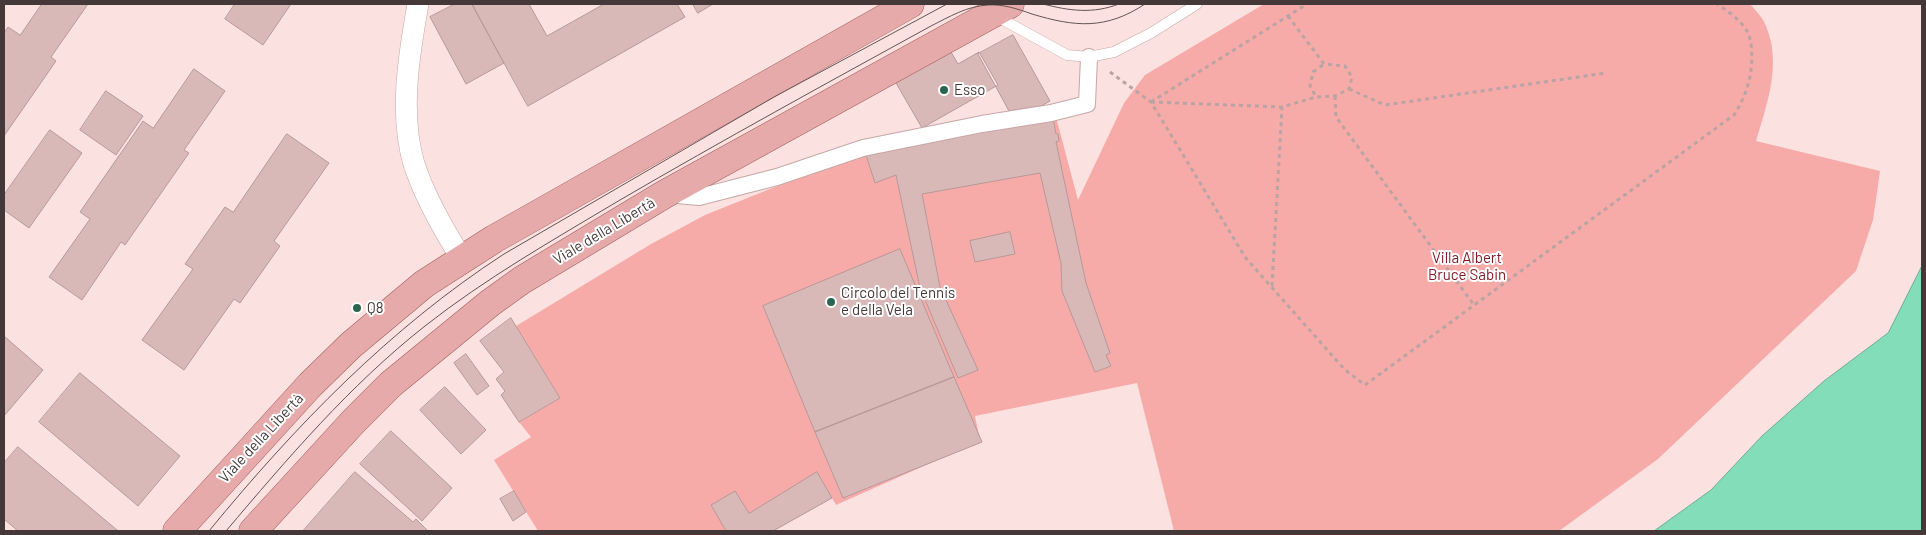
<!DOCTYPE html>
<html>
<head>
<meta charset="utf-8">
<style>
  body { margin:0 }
  #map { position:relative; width:1926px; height:535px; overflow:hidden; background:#fbe2e0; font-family:Barlow,sans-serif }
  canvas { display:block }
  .frame { position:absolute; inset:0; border:5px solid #453838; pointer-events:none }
</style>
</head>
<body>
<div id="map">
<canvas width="1926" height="535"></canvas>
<div class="frame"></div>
</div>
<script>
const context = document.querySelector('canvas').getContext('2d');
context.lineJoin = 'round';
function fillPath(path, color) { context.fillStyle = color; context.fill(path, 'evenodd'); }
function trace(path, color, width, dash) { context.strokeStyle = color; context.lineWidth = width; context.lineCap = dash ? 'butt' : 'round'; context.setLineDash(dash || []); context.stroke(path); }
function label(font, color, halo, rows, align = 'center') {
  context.font = font + ' Barlow,sans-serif'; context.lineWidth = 4; context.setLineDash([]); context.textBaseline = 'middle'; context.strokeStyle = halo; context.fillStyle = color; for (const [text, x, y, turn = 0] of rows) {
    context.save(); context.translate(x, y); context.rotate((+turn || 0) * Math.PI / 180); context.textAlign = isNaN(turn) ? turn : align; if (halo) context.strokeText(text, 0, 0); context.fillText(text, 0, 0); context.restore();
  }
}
fillPath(new Path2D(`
  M1264 4H1750C1755 10 1763 18 1766 26 1782 64 1767 104 1756 141L1880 171 1873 220 1856 271 1658 459 1559 531H1174L1137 383 975 416 980 441 836 505 832 498 773 531H538L494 460 531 437 519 422 560 398 516 326 651 244 705 215 780 185 866 155 1056 117 1078 200 1124 103 1145 75Z`), '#f7aba9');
const water = new Path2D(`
  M1922 266V531H1654L1711 490 1762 436 1824 381 1888 333Z`);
fillPath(water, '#82ddb8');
trace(water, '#70ac92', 1);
const building = new Path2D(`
  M42 4H88L51 57 56 61 4 136V33L8 27 20 35Z
  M235 4H291L263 45 225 19Z
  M455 4H472L504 63 466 84 430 17Z
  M472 4H529L547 36 604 4H677L685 17 528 106Z
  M693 4H713L698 13Z
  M1013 35 1050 101 1041 106 1009 111 978 54Z
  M951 52 958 64 979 52 998 85 922 128 896 83Z
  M194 69 225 91 184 150 189 153 125 245 121 242 82 300 49 277 90 219 80 212 143 121 153 128Z
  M106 91 143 116 116 155 80 130Z
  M1053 118 1056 134H1058L1059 141 1056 142 1086 283 1110 353 1106 355 1111 366 1095 372 1062 291 1061 263 1040 173 922 194 940 287 978 370 958 378 920 288 896 175 875 183 866 155Z
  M50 130 82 153 29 228 4 210V195Z
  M287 134 329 163 274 241 280 246 240 303 234 299 184 370 142 340 193 269 185 264 225 207 233 212Z
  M1010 232 1015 254 975 262 970 241Z
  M900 249 954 377 815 432 763 306Z
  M511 318 560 398 519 422 501 395 505 391 496 379 504 372 480 341Z
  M4 336 43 370 4 416Z
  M466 354 489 386 477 395 454 363Z
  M80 373 180 456 138 506 39 422Z
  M954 377 982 442 843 498 815 432Z
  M445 387 486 430 461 454 420 410Z
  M391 431 452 488 422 521 360 464Z
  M18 447 117 530 116 531H18L4 519V463Z
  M355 472 413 522 416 519 428 531H303Z
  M817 472 832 498 773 531H726L711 505 735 491 749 513Z
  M514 491 526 512 513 521 500 499Z`);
fillPath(building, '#d8b9b8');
trace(building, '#b69998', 1);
const service = new Path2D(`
  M996 16 1067 55 1089 57 1114 52 1151 33 1197 4`);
const pedestrian = new Path2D(`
  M667 194 699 197 777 177 863 148 982 124 1051 113 1087 104 1089 57`);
const minor = new Path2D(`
  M418 4C409 54 399 114 414 164 425 198 443 229 462 259`);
const primary = new Path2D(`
  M177 531 310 385 351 345 424 284 494 239 910 4
  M253 531 353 422 391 384 490 303 522 280 665 194 1010 4`);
trace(service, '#c5a7a6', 11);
trace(pedestrian, '#c5a7a6', 18);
trace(minor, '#c5a7a6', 22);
trace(primary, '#a35e5e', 29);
trace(new Path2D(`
  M1288 16 1324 64 1345 66 1352 77 1349 89 1335 96 1316 97 1310 86 1313 72 1324 64
  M1110 72 1151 102 1245 257 1344 369 1365 385 1734 115C1748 93 1754 71 1751 44 1750 41 1750 36 1748 33 1742 21 1728 11 1717 4
  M1349 89 1385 105 1606 73
  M1335 96 1336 117 1474 305
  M1151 102 1307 4
  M1151 102 1282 107
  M1272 286 1282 107 1316 97`), '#b9a4a3', 3, [4, 4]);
trace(service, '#fff', 10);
trace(pedestrian, '#fff', 16);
trace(minor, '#fff', 21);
trace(primary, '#e6aaaa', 28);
trace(new Path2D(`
  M1043 4C1070 11 1093 14 1119 4
  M209 531C295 426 390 328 504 254L774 97 947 4
  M226 531C287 459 350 385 425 326 486 278 553 240 620 200 723 140 827 83 931 26 949 17 967 6 988 5 1003 4 1018 9 1032 14 1075 27 1106 30 1145 4`), '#635454', 1);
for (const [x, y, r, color] of [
  [944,90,5,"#2a654f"],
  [831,302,5,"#2a654f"],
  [357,308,5,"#2a654f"]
]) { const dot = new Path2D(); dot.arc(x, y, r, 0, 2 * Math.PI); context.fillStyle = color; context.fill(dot); trace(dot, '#fff', 2); }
label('15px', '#453838', '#fff', [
  ["Esso",954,90],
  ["Circolo del Tennis",841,293],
  ["e della Vela",841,310],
  ["Q8",367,308]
], 'left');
label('15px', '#453838', '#fff', [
  ["Viale della Libertà",604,231,-31],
  ["Viale della Libertà",261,438,-47]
]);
label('15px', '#7d1a24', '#fff', [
  ["Villa Albert",1467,258],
  ["Bruce Sabin",1467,275]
]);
</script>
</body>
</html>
